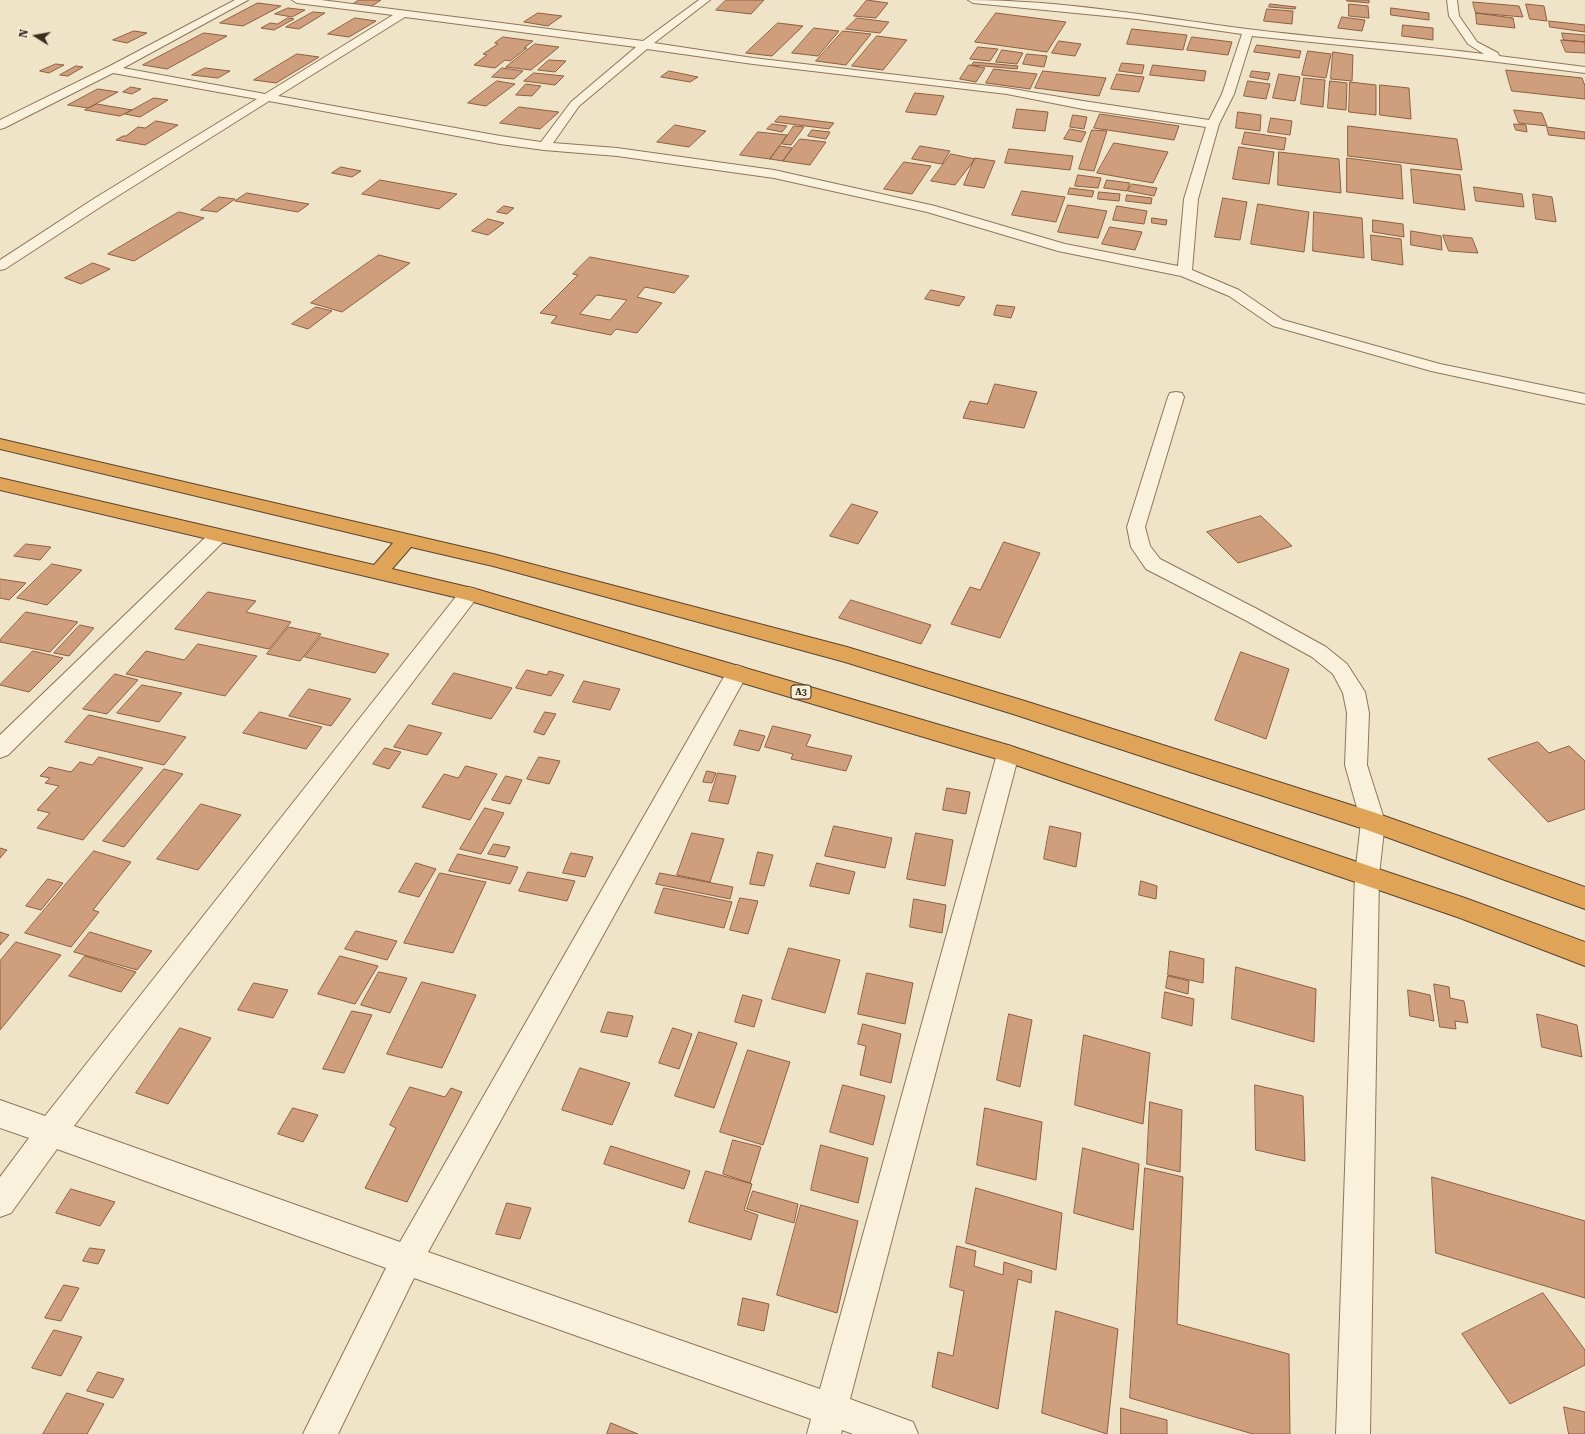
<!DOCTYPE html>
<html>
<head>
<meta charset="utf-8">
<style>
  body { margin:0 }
  #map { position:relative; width:1585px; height:1434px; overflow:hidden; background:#f0e4c8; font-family:"Roboto Serif",serif }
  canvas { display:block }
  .north { position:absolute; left:16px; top:16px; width:40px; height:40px; -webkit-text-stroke:3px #f7eed8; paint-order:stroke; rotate:281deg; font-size:11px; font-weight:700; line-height:16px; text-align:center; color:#3d2e20 }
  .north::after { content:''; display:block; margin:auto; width:14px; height:18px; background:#3d2e20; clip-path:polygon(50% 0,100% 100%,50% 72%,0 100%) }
</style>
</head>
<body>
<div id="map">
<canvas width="1585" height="1434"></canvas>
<div class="north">N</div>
</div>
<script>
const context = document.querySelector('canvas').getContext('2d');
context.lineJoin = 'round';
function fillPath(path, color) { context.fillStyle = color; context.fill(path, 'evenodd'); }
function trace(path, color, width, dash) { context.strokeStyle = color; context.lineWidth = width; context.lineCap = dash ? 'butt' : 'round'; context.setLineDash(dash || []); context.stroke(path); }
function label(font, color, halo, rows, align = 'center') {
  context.font = font + ' "Roboto Serif",serif'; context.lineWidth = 3; context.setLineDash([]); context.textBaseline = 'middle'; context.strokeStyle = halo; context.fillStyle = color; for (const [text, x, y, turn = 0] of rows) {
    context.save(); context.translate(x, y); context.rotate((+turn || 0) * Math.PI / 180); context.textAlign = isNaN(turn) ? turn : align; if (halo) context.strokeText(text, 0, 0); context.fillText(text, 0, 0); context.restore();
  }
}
const building = new Path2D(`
  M359 0H381L372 6 353 4Z
  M726 0H764L751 14 716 10Z
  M867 0 888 3 876 18 854 16Z
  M1347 0H1369V3L1347 1Z
  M1473 2 1519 6 1523 17 1476 13Z
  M258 3 281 6 243 26 220 23Z
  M1270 4 1296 7 1295 9 1269 7Z
  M1349 4 1368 6 1369 18 1349 16Z
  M1526 4 1544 6 1547 21 1530 19Z
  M288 8 305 10 292 17 275 14Z
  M1391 8 1429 13V20L1391 15Z
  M1267 9 1293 11 1292 24 1264 21Z
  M313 12 325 13 299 29 286 27Z
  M538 13 562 16 548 26 524 22Z
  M996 13 1066 22 1047 52 975 42Z
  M1476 13 1513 18 1515 28 1477 24Z
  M1342 17 1365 20 1362 31 1338 28Z
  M288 18 294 19 274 30 261 28 270 23 277 24Z
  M355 18 376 21 349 37 328 34Z
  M857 18 889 22 880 33 846 29Z
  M1549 21 1585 25V32L1550 27Z
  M778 23 803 26 772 56 746 53Z
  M1403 25 1433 28V40L1402 36Z
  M814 28 839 31 818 56 792 53Z
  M1132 29 1187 35 1183 50 1127 44Z
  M134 31 147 33 127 43 113 40Z
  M843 31 871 34 846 65 816 61Z
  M204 33 227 36 167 69 143 65Z
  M1562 33 1585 35V42L1564 40Z
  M877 36 907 40 883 70 852 66Z
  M503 37 533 41 524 48H527L510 61 505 60 495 68 474 65 487 55 483 54 498 44 495 43Z
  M1192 37 1232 42 1228 55 1187 50Z
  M1561 40 1585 42V53L1566 52Z
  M1059 41 1081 44 1075 56 1052 53Z
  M535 44 559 47 531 70 506 67Z
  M1257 45 1301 51 1299 58 1254 52Z
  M978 47 998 49 990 61 970 59Z
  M1002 50 1023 53 1017 64 996 62Z
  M1308 51 1331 54 1326 78 1302 75Z
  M1333 52 1353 55 1352 81 1331 79Z
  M297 54 319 57 276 83 254 80Z
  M1027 54 1047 56 1044 67 1023 64Z
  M549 60 566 61 555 72 538 70Z
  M974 62 1018 66 1017 69 972 65Z
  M1122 63 1144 65 1142 74 1119 71Z
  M56 64 64 65 49 73 40 71Z
  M969 65 985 68 976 82 960 79Z
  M1153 65 1206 71 1204 81 1150 75Z
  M76 66 83 67 68 76 60 75Z
  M205 68 230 71 218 78 192 75Z
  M502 68 523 71 514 79 492 77Z
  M994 69 1037 74 1030 89 986 83Z
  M1506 70 1582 78 1585 86V99L1512 91Z
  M669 71 698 77 690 82 661 77Z
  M1043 71 1106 78 1099 96 1035 88Z
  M1252 71 1270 73 1268 80 1250 77Z
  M534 73 564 76 555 85 524 81Z
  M1117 74 1144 77 1139 92 1111 89Z
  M1279 74 1300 77 1295 101 1273 98Z
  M1304 78 1325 80 1323 107 1301 104Z
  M497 81 515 84 486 106 468 103Z
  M1248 81 1270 84 1266 99 1244 96Z
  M1330 81 1347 83 1346 110 1328 108Z
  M1350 82 1376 85V115L1349 112Z
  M526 84 541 86 532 96 516 95Z
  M1380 85 1409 88 1411 119 1380 115Z
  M131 87 141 89 132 94 123 92Z
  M98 89 118 92 88 108 68 105Z
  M915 93 944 96 936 115 906 112Z
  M154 98 168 100 140 117 125 114Z
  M97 104 132 110 120 116 85 110Z
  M519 107 559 112 540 129 500 123Z
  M1017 109 1048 112 1045 131 1013 128Z
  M1514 110 1542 113 1547 126 1519 123Z
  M1238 112 1261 115 1260 131 1236 128Z
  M1100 114 1179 126 1174 140 1094 128Z
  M1073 115 1087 117 1084 129 1070 127Z
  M780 116 834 123 829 129 775 122Z
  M1271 118 1292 121 1290 135 1268 132Z
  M156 121 178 125 145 145 116 140 123 136H126L138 127 145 128Z
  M772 124 787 126 782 132 767 129Z
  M1514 124 1526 125 1527 132 1516 130Z
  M675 125 706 131 689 147 657 142Z
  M794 126 804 127 791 145 782 144Z
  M1348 126 1457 139 1462 170 1348 156Z
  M1547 127 1585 132V139L1549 135Z
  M1070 129 1086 132 1081 142 1064 139Z
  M812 130 830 132 826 139 808 136Z
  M1092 130 1107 131 1094 171 1079 169Z
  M758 132 787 135 770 159 740 155Z
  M1245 132 1286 138 1284 150 1242 144Z
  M800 139 826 142 810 165 783 161Z
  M1114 143 1168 152 1153 183 1097 173Z
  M780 146 792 148 783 161 770 159Z
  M920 146 950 151 942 164 912 159Z
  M1239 147 1274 152 1269 184 1233 179Z
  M1009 149 1073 156 1070 170 1005 163Z
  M1279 152 1339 159 1341 193 1278 185Z
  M951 154 975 159 955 185 931 181Z
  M975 158 995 161 984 188 964 185Z
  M1347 158 1401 165 1403 199 1347 192Z
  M904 162 931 166 912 194 884 189Z
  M341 167 361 171 352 177 332 173Z
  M1411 169 1460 175 1465 210 1414 203Z
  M1078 175 1101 178 1098 188 1075 186Z
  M380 180 457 194 439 209 362 194Z
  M1107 180 1130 183 1127 191 1104 188Z
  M1132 184 1157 188 1154 196 1128 191Z
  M1474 187 1522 194 1524 207 1476 201Z
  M1070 188 1094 191 1092 197 1068 194Z
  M1022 191 1065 197 1056 222 1012 215Z
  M1099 192 1120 194 1119 201 1098 199Z
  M247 193 309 204 298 212 235 201Z
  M1533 194 1552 197 1556 222 1536 219Z
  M1127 195 1152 198 1151 204 1126 201Z
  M219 197 235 199 217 212 201 210Z
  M1223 198 1247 202 1240 240 1215 237Z
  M1258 204 1309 212 1304 252 1251 244Z
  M1068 205 1107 211 1098 238 1058 232Z
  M504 206 514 208 507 214 497 212Z
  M1117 206 1147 211 1144 224 1113 220Z
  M179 212 204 218 134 261 108 254Z
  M1314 212 1362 218 1364 258 1313 251Z
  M1152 218 1167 220 1166 225 1152 223Z
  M488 219 504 223 488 235 472 231Z
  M1373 220 1403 224 1404 237 1373 232Z
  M1110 227 1142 232 1135 250 1102 244Z
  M1411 231 1441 236 1442 250 1411 245Z
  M1371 235 1401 239 1403 265 1372 260Z
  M1443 235 1472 238 1478 253 1449 251Z
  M379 255 410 263 342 312 311 303Z
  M590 257 689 276 674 293 645 287 637 297 662 303 637 333 616 329 611 335 551 323 557 316 540 313 578 275 573 274ZM597 295 627 300 610 320 580 314Z
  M93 263 110 269 81 284 65 278Z
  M931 290 965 297 959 306 925 299Z
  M997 305 1015 307 1011 318 994 315Z
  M316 307 332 311 308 329 292 324Z
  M995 384 1037 392 1024 428 963 418 970 401 987 404Z
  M852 504 878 512 858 544 830 536Z
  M1261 516 1292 546 1238 563 1207 532Z
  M1004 542 1040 553 1000 638 951 624 970 587 980 590Z
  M26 544 51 547 40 560 14 556Z
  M52 564 82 570 47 605 17 598Z
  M0 579 26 583 9 600 0 598Z
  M208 592 256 601 246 612 291 622 269 649 175 629Z
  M851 600 931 625 921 644 839 618Z
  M26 612 78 622 50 652 0 642V640Z
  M80 625 94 628 69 656 54 653Z
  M289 627 321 634 300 661 267 654Z
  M321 637 389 654 375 673 305 657Z
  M198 644 257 656 225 696 126 674 146 651 184 660Z
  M33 651 63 658 29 692 0 685Z
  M1241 652 1289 669 1266 739 1215 720Z
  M527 670 547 675 549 671 564 675 551 696 516 688Z
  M454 673 512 688 491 719 432 704Z
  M115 674 138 680 107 714 83 709Z
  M584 681 620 689 610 710 573 702Z
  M142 685 182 693 159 722 117 713Z
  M309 689 351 699 331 726 289 716Z
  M260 712 322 727 306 749 243 733Z
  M545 712 556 714 544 735 534 732Z
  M89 715 186 737 164 765 65 742Z
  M409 725 442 733 427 755 394 747Z
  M773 726 811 735 806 746 852 756 846 771 791 759 793 754 765 747Z
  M740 730 765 736 759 751 734 745Z
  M1538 742 1549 753 1569 746 1585 761V809L1548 822 1488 759Z
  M385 748 401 752 389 769 373 764Z
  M99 757 143 768 83 840 37 828 50 813 37 810 59 786 45 783 50 778 40 776 49 767 71 772 80 762 92 765Z
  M539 757 560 761 549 784 527 779Z
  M466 766 497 774 470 820 422 807 444 774 458 778Z
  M164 769 183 774 124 847 103 841Z
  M707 771 716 773 712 783 703 782Z
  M718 773 736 776 728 804 709 801Z
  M506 776 522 780 510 804 492 800Z
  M947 788 970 792 966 814 943 810Z
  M201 804 241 815 198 870 157 859Z
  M485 808 504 813 481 854 460 849Z
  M834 826 892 838 885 868 825 856Z
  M1050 826 1081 833 1076 867 1044 859Z
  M692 833 724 839 710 882 677 875Z
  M916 833 953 840 945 886 907 879Z
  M494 844 510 847 505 857 488 854Z
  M0 848 7 850 0 858Z
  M94 851 131 862 93 910 99 912 71 947 25 933Z
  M758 852 773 855 764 886 750 884Z
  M571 853 593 857 585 877 563 873Z
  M458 854 518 867 510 884 449 871Z
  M416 863 436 869 419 897 399 892Z
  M817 863 855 872 849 894 810 886Z
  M528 872 575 881 567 901 519 891Z
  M440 873 486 882 453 953 404 943Z
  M660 873 733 887 730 899 656 884Z
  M48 879 63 883 41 910 26 906Z
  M1141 881 1157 886 1156 899 1139 895Z
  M664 888 732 902 724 928 655 913Z
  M740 898 758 901 748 934 730 930Z
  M914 899 946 905 942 933 910 927Z
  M356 931 397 941 387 960 345 949Z
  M0 932 9 935 0 945Z
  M90 932 152 951 137 970 74 952Z
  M16 942 61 955 0 1030V961Z
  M789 948 840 960 825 1013 772 999Z
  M1170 951 1204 959 1203 983 1168 975Z
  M85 956 136 972 121 992 69 976Z
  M340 956 378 966 355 1004 318 994Z
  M1236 967 1316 989 1314 1042 1232 1019Z
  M379 972 407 978 390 1013 361 1005Z
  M867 973 913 983 905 1024 858 1014Z
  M1168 976 1189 981 1188 994 1166 988Z
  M422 982 476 995 442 1068 387 1054Z
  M254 983 288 990 273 1018 238 1010Z
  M1434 984 1449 987 1450 998 1464 1001 1468 1023 1455 1021 1456 1029 1440 1027Z
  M1408 990 1430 995 1434 1021 1410 1016Z
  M1165 992 1194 999 1192 1026 1162 1018Z
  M743 995 762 1000 754 1027 735 1022Z
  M352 1011 372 1015 344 1073 323 1069Z
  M608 1012 633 1016 627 1037 601 1032Z
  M1009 1014 1032 1020 1020 1087 997 1080Z
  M1537 1014 1577 1025 1582 1057 1542 1047Z
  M863 1024 901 1034 891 1083 860 1075 866 1046 858 1044Z
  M180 1028 211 1038 168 1104 136 1093Z
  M673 1028 692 1034 679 1069 659 1063Z
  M699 1032 737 1043 714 1108 675 1096Z
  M1084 1035 1150 1053 1143 1124 1075 1105Z
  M748 1050 790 1062 763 1145 720 1132Z
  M580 1068 630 1083 612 1125 562 1110Z
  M843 1085 885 1096 873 1145 830 1132Z
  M1255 1085 1303 1096 1305 1161 1256 1150Z
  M410 1087 445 1097 451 1088 462 1092 407 1202 365 1188 396 1128 390 1125Z
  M1150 1102 1182 1110 1180 1172 1147 1164Z
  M293 1108 318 1115 303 1142 278 1134Z
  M985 1108 1042 1122 1036 1180 977 1165Z
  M733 1140 761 1147 750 1183 723 1174Z
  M821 1145 868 1158 858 1203 811 1190Z
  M611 1146 690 1171 684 1189 604 1164Z
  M1083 1148 1139 1164 1133 1230 1074 1213Z
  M1145 1168 1183 1177 1177 1324 1289 1354 1290 1434H1253L1130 1398Z
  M706 1171 752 1184 744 1210 758 1215 751 1240 689 1222Z
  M1432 1177 1585 1221V1298L1436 1253Z
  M976 1188 1062 1213 1056 1270 966 1243Z
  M71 1189 115 1202 100 1226 56 1213Z
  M753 1191 798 1204 794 1223 747 1209Z
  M507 1203 531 1208 520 1239 496 1234Z
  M801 1205 858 1221 837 1313 777 1295Z
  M957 1246 976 1251 974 1266 1003 1275 1004 1262 1032 1271 1031 1283 1018 1279 998 1409 932 1387 938 1352 953 1356 964 1291 950 1287Z
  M90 1248 105 1250 98 1264 83 1261Z
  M64 1285 79 1288 61 1321 45 1318Z
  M1543 1293 1585 1350V1365L1510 1404 1462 1334Z
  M743 1298 769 1304 764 1331 738 1325Z
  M1056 1311 1118 1329 1107 1434 1042 1413Z
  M54 1330 82 1337 61 1376 32 1368Z
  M98 1372 124 1379 113 1398 87 1391Z
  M67 1393 104 1404 87 1434H43Z
  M1564 1407 1585 1412V1434H1569Z
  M1121 1408 1167 1420V1434H1121Z
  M611 1423 638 1434H607Z`);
fillPath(building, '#cf9f7d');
trace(building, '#8d5f41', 1);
const minor = new Path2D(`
  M235 0H248L123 68 265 94 393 15 297 3 292 0H321L643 41 699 0H710L654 43 753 58 1007 88 1083 101 1209 120 1222 94 1242 34 1137 19 973 3 968 0C1062 0 1154 17 1247 29 1326 39 1405 44 1484 54L1468 44 1449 16 1447 0H1457L1459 16 1477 42 1498 53 1499 56 1585 67V73L1449 56 1252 36 1234 94 1219 124 1198 199 1192 270 1239 290 1283 320 1440 364 1585 394V404L1431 371 1273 326 1229 296 1181 276 1058 251 927 212 774 178 617 156 544 150 500 144 269 101 105 204 5 269 0 270V260L95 198 257 99 113 73 4 128 0 129V120L108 67ZM405 17 636 47 571 102 541 142 500 136 278 96ZM647 49 753 64 1007 94 1083 109 1206 127 1184 199 1178 266 1065 244 935 206 774 170 617 148 553 143 579 106Z
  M1176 392 1182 393 1184 397 1145 527 1150 546 1160 559 1259 610 1326 647 1347 664 1365 692 1369 713 1367 765 1385 822 1379 875 1370 1434H1336L1355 875 1361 822 1345 765 1347 713 1343 693 1333 674 1312 657 1245 620 1146 569 1131 547 1127 527 1168 397 1170 393Z
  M218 530 225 532 227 536 225 540 8 755 0 758V735L211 532Z
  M469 587 476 589 479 594 476 599 74 1126 400 1242 729 668 737 665 745 668 748 673 428 1252 820 1389 997 754 1000 748 1008 745 1016 748 1019 754 850 1399 913 1422 918 1434H853L842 1430 841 1434H807L811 1419 414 1278 338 1434H303L386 1268 57 1149 11 1213 0 1217V1177L29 1138 0 1128V1100L45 1116 462 589Z`);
const highway = new Path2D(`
  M0 439 493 554 847 647 1028 702 1373 812 1585 887V909L1367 830 1013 714 845 662 493 566 411 547 392 569 476 589 1008 745 1465 898 1585 942V966L1460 918 1004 761 736 681 467 600 0 490V478L374 565 393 543 0 449Z`);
trace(minor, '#8d765c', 2);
trace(highway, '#5b4430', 2);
fillPath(minor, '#faf1dc');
fillPath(highway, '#e0a458');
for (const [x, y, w] of [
  [801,692,20]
]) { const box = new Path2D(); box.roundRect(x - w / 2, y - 7, w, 14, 3); context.fillStyle = '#f7eed8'; context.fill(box); trace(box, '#3d2e20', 1); }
label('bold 9px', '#3d2e20', null, [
  ["A3",801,692]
]);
</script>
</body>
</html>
